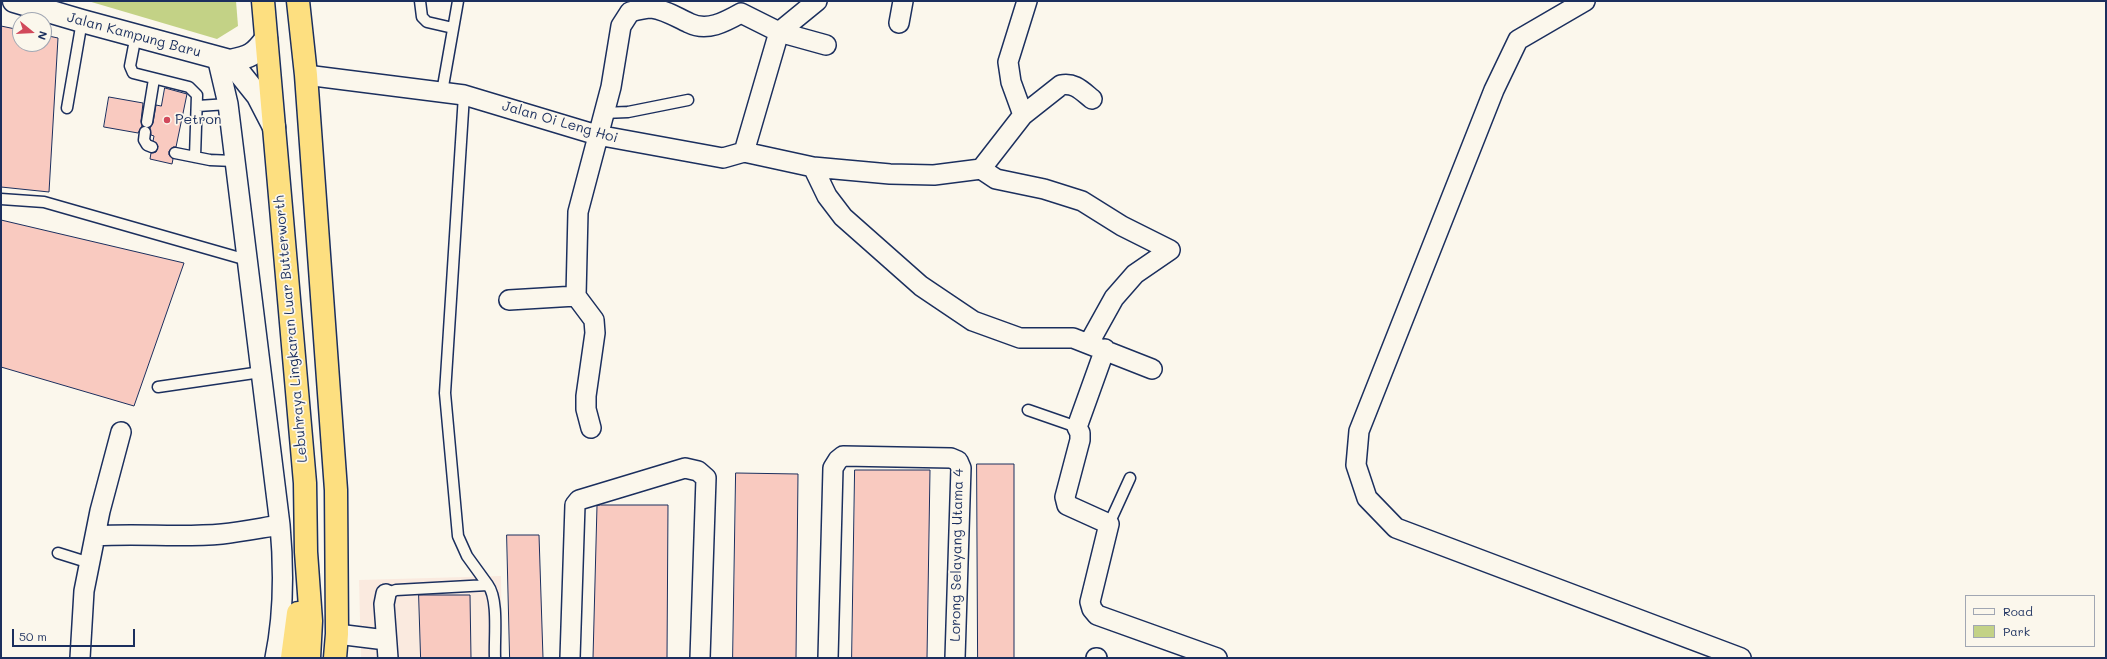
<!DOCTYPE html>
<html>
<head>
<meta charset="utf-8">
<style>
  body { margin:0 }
  #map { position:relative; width:2107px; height:659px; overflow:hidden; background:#fbf7ec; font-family:Mali,sans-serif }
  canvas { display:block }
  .frame { position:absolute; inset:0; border:2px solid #1b2f5e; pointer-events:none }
  .legend { position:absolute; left:1965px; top:595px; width:130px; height:52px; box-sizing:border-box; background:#fbf7ec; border:1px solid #a1a7b3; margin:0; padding:5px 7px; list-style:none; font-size:12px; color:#1b2f5e }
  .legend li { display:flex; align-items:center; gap:8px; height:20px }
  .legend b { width:20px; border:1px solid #a1a7b3 }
  .north { position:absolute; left:12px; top:12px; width:40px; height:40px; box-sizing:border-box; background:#fbf7ec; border:1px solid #a1a7b3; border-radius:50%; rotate:108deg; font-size:11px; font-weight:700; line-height:16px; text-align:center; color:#1b2f5e }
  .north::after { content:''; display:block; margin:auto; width:14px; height:18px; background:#d1495b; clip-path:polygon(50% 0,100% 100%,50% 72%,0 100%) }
  .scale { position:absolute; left:12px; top:629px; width:123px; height:18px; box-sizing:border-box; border:2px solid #1b2f5e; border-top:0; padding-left:5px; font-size:12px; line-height:14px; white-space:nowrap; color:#1b2f5e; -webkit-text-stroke:3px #fbf7ec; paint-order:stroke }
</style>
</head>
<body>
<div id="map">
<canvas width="2107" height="659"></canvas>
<div class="frame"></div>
<ul class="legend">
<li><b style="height:5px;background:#fbf7ec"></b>Road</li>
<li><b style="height:11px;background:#c3d286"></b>Park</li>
</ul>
<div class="north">N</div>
<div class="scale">50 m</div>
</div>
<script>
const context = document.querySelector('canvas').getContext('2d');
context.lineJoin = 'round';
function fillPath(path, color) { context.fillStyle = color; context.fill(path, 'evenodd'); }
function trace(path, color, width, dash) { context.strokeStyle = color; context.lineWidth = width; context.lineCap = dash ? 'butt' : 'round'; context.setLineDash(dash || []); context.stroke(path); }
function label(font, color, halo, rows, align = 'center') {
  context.font = font + ' Mali,sans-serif'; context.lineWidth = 3.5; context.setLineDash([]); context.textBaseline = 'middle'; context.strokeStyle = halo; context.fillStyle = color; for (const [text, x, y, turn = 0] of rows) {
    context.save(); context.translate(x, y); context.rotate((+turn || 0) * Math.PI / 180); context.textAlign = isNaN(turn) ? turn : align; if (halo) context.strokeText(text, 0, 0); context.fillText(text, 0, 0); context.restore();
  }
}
fillPath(new Path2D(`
  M501 576 502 658H361L359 580Z`), '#faeadf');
fillPath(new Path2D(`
  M88 1H236L238 26 217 39Z`), '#c3d286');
const building = new Path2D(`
  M1 26 20 30V44H44V35L58 38 49 192 1 187Z
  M165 88 187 94 176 147H173L169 151V155L173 159 172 164 150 159 151 153 156 152 158 146 153 141 154 136 151 135 150 128 153 123 156 105 161 106Z
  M109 97 143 103 141 121 142 126 138 133 104 127Z
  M1 220 184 263 134 406 1 367Z
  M977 464H1014V658H978Z
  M855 470H930L927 658H852Z
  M736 473 798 474 796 658H733Z
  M601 505H668L667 658H593L597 506Z
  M507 535H539L543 658H510Z
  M419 595H470L471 658H421Z`);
fillPath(building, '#f9cac0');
trace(building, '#1b2f5e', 1);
const service = new Path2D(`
  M420 1 422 17 427 22 453 28
  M136 35 130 66 133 73 189 87 197 95 195 157
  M442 92 458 1
  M464 95 445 393 458 536 467 556 488 585
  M198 106 228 104
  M67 108 82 21
  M603 113 628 112 688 100
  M147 122 154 79
  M145 132 144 140 147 145 152 147
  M175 153 210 160 234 161
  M1 199 44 202 247 260
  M158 387 261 372
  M1028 410 1077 427
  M1109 524 1130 478
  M58 553 90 563
  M386 594 396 590 488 585C499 600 494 639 495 658`);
const minor = new Path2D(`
  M1585 1 1518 40 1494 90 1359 431 1356 465 1367 498 1396 528 1741 658
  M899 23 903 1
  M217 57 228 104 280 525C284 569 284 614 275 658
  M306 75 464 95 597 135 723 158 744 152 813 167 890 174 934 175 981 169 996 179 1044 189 1082 201 1122 226 1170 250 1135 274 1114 298 1089 343
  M1023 115 1011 82 1008 62 1027 1
  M744 152 779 32 817 1
  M813 167 827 196 843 217 921 286 973 321 1020 338H1073L1152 369
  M981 169 1023 115 1061 85C1074 82 1082 91 1092 99
  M509 300 576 296
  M1105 349 1077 427 1080 433V440L1065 497 1067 505 1109 524 1090 602 1092 609 1097 615 1217 658
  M591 428 586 409V396L595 333 594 320 576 296 578 212 611 87 621 26 630 12C637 10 645 8 652 8 666 10 676 17 689 23 707 32 725 22 741 13L779 32 826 45
  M96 536C138 533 180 538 222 534 241 532 261 528 280 525
  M386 594 384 604 388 658
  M337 634 386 640
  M80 658 84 591 100 511 121 432
  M570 658 575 505 579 500 685 468 698 471 706 478 700 658
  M828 658 833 468 838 460 843 456 951 458 958 461 961 468 955 658
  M1096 658H1097`);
const tertiary = new Path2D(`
  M14 1 82 21 230 61C250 57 254 55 266 39
  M230 61 258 96 274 127`);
const motorway = new Path2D(`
  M263 1 305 483 306 552 311 621 309 658
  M298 1 306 75 336 490 337 634 335 658
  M292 658 298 613`);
trace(service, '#1b2f5e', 13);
trace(minor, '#1b2f5e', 22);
trace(tertiary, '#1b2f5e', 25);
trace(motorway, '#1b2f5e', 25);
trace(service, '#fbf7ec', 10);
trace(minor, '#fbf7ec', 19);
trace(tertiary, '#fbf7ec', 22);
trace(motorway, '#fddf80', 22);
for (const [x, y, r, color] of [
  [167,120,4,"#d1495b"]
]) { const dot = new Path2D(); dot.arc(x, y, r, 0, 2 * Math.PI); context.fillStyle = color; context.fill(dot); trace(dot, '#fbf7ec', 1.5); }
label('14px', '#1b2f5e', '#fbf7ec', [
  ["Jalan Kampung Baru",134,35,15],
  ["Jalan Oi Leng Hoi",560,122,16],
  ["Lebuhraya Lingkaran Luar Butterworth",291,329,-95],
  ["Lorong Selayang Utama 4",957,555,-89]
]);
label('14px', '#1b2f5e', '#fbf7ec', [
  ["Petron",175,120]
], 'left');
</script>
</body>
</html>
